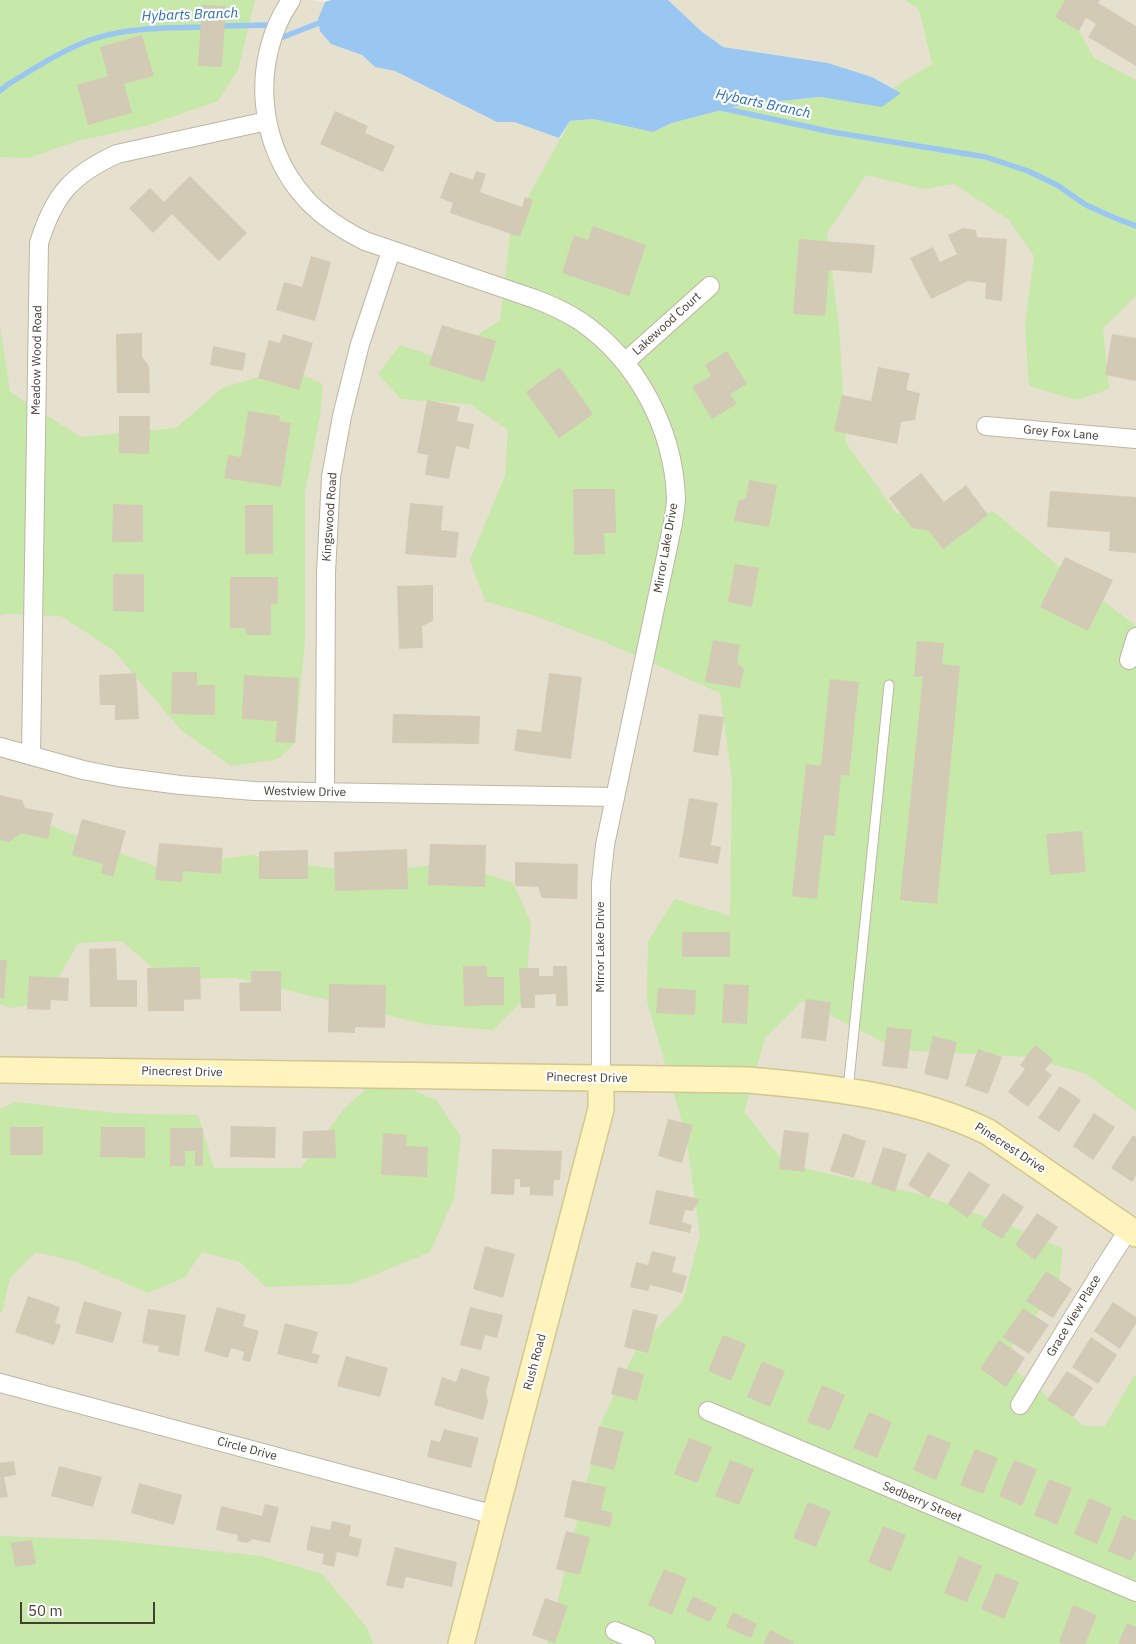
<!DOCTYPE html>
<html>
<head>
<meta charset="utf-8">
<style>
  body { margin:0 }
  #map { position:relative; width:1136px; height:1644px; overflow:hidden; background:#f1eee1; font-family:"IBM Plex Sans",sans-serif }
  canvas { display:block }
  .scale { position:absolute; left:20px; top:1602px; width:135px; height:22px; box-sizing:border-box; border:2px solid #433d32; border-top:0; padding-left:6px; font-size:15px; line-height:18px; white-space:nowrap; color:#433d32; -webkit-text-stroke:4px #fff; paint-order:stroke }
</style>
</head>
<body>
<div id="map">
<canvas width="1136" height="1644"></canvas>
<div class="scale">50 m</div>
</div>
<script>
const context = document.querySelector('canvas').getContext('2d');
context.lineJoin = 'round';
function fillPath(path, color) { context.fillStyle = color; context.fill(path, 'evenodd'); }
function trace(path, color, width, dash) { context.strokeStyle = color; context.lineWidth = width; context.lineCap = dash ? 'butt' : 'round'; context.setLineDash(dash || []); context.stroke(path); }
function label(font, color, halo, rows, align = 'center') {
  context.font = font + ' "IBM Plex Sans",sans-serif'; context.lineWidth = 4.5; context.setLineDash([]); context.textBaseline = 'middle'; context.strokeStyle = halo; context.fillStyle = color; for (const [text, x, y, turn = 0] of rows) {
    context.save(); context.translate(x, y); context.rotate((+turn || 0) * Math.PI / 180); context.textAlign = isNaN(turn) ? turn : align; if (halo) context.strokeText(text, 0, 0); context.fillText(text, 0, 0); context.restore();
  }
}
fillPath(new Path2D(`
  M58 0H313L325 2 318 19 331 44 362 55 375 67 395 71 497 122H514L559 138 999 104 893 88 872 77 828 63 723 47 701 31 668 0H1136V1644H0V39Z`), '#e6e0cf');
fillPath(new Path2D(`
  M0 0H255L238 70 218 101 146 126 77 141 28 158 0 157Z
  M905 0H1069L1066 8 1094 58 1136 80V296L1103 328 1109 389 1077 400 1029 386 1025 325 1034 256 1008 219 954 184 924 189 866 175 827 233 839 326 846 443 896 513 994 512 1068 574 1136 626V1111L1086 1074 1028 1057 899 1050 802 1001 765 1038 744 1112 779 1156 808 1169 919 1194 1004 1223 1063 1249 1058 1289 1035 1316 1013 1337 1011 1367 1084 1426H1105L1134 1376 1136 1375V1644H547L602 1420 636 1350 683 1301 700 1235 686 1136 647 1001 648 941 675 899 730 916 732 779 720 693 605 642 532 615 485 601 470 560 505 476 508 430 470 404 401 399 378 374 400 345 442 359 500 320 511 228 570 121 593 119 653 132 672 123 741 105 820 97 882 106 900 93 893 88 932 64 919 9Z
  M0 326 10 392 81 437 176 428 222 388 288 368 323 384 320 416 305 493V642L295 743 278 759 231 766 181 730 113 650 61 616 4 614 0 616Z
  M3 807 159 868 249 855 366 874 453 862 513 883 531 923 525 998 493 1030 424 1024 237 978 166 979 122 941 78 943 44 1003 10 1008 0 1004V808Z
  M381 1075 437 1101 461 1137 454 1198 430 1252 351 1284 266 1287 240 1262 202 1252 184 1278 148 1293 77 1262 36 1252 10 1278 2 1312H0V1109L16 1102 114 1113 198 1115 214 1168H301L343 1110Z
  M0 1536 111 1540 261 1556 322 1574 368 1629 373 1644H0Z`), '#c6e8a8');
fillPath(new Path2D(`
  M331 0H668L701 31 723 47 828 63 872 77 901 93 882 107 820 97 741 105 672 123 653 132 593 119 570 121 559 138 514 122H497L395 71 375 67 362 55 331 44 320 31 318 19 325 2Z`), '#9ac7f2');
trace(new Path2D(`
  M217 26 270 25 283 37 324 21
  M0 91 7 85C35 68 62 50 93 39 130 27 169 28 208 27
  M721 108 832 132 986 157 1028 171 1057 185 1086 205 1115 218 1136 226`), '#9ac7f2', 5.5);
fillPath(new Path2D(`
  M1065 0H1100L1098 3 1136 26V66L1088 37 1096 24 1086 18 1079 31 1055 17Z
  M202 5 226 6 222 67 198 66Z
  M142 35 154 76 124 84 132 113 88 125 77 85 108 76 100 47Z
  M335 111 368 126 365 133 395 146 383 172 320 144Z
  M476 171 486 174 480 192 522 207 525 197 533 200 520 237 450 213 453 203 440 198 450 172 473 180Z
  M190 176 247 233 219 261 172 214 153 233 129 208 150 188 164 202Z
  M593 226 646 245 629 296 562 273 574 235 588 240Z
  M963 228 976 230 977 237 1007 239 1002 301 985 299 986 283 968 281 931 299 910 258 933 247 940 262 957 254 948 235Z
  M799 239 875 245 872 273 829 270 825 316 793 314Z
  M311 256 331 262 315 321 276 310 284 282 302 287Z
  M442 325 496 341 484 382 429 365Z
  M142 333V357L149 366 150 393H117L116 334Z
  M283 334 313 343 299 390 258 378 269 340 280 343Z
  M1112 334 1136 338V381L1105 375Z
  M213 346 246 353 243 371 210 365Z
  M727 351 747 384 730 394 737 404 712 419 692 387 711 376 705 365Z
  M560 367 593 414 559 438 526 392Z
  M878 367 910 373 906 390 920 393 915 420 901 422 897 444 834 431 842 395 871 401Z
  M427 400 460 407 457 421 474 424 469 449 456 446 449 479 425 475 428 455 417 453Z
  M248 411 280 416 279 421 291 423 281 487 224 478 228 455 241 457Z
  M119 416H150L149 454 119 453Z
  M921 473 944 502 966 485 988 515 943 549 929 531 912 528 889 498Z
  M749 480 777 485 769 527 734 521 738 501 746 498Z
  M573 489H615L616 533H604L605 554 574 555Z
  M1050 491 1136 497V553L1109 551 1110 532 1047 527Z
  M410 503 443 506 441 530 459 532 456 558 405 554Z
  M113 504 143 505V542H112Z
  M245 505H273V554H245Z
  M1065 557 1113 580 1088 631 1040 607Z
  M735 564 759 568 752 607 728 602Z
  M113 574H144V612L113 611Z
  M230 577H278V604H271V635H247L245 628H230Z
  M433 585V621L422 626 423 648 399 649 397 586Z
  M713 640 740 645 737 663 744 669 740 688 705 682Z
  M917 641 944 643 942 664 960 666 937 904 900 900 923 676 914 677Z
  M172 672H197V685H215V715L171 714Z
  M136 673 139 719 115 720V705H100L99 675Z
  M549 673 582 677 571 759 514 751 517 729 541 732Z
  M244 675 299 678 295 743 275 742 277 721 242 719Z
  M830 679 859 682 849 776 841 775 835 836 824 835 817 899 792 896 806 764 821 766Z
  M393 714 480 716 479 744 392 743Z
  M699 714 724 717 718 756 693 752Z
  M0 795 22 800 25 808 53 813 48 839 21 833 9 842 0 840Z
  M689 798 718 803 711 845 721 847 718 864 679 857Z
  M82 819 126 831 113 877 101 873 103 864 72 855Z
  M1082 831 1086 872 1050 875 1046 834Z
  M159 843 223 848 221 874 183 871 182 882 155 880Z
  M430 844 486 845 485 887 428 885Z
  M407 849 408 889 335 891 334 852Z
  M308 850V879H259V851Z
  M515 862 578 864 577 899 542 898 538 887 515 886Z
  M682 932H730V957H682Z
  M116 948 117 980H137V1007H90L89 949Z
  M0 960H7L4 999 0 998Z
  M463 966H487V977H504V1005L464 1006Z
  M553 966H567L568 1006H556V994L535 995V1008H521L519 968H539V976H553Z
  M200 967 201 999 184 1000V1011H148L147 968Z
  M251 971H281V1011H240L239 983 251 982Z
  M29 976 69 978 68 1001 51 1000 50 1010 27 1009Z
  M329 984 386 985 385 1028 355 1027V1033L328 1032Z
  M724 984 749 985 747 1024 722 1023Z
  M658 988 696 990 695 1015 656 1013Z
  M806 999 831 1002 826 1041 801 1038Z
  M887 1027 912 1030 907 1069 882 1066Z
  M933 1036 957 1042 948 1080 924 1074Z
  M1035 1045 1053 1059 1045 1070 1052 1075 1028 1107 1008 1092 1025 1069 1020 1065Z
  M978 1049 1002 1057 988 1094 965 1086Z
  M1060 1086 1081 1100 1059 1132 1038 1118Z
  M1094 1113 1115 1127 1093 1160 1073 1146Z
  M668 1119 693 1125 682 1163 658 1156Z
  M231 1126 276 1127 275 1158 230 1157Z
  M10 1127H43V1155H10Z
  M101 1127H145V1158L100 1157Z
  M170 1128H203V1166H195V1151H185V1166H170Z
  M335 1130 336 1158H302L303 1131Z
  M784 1130 809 1133 804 1172 779 1169Z
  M383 1133 407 1135 406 1146 428 1147 427 1177 381 1175Z
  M843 1133 866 1141 854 1178 830 1171Z
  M1133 1135 1136 1137V1176L1132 1182 1111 1168Z
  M883 1147 907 1154 895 1192 871 1184Z
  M492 1149 562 1151 560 1180H554L553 1196 530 1195V1187H520V1179H515L514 1195 491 1194Z
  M928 1152 950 1165 929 1198 908 1185Z
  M969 1171 990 1185 968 1218 948 1204Z
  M656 1190 700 1199 693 1211 685 1210 682 1222 692 1225 690 1233 649 1224Z
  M1003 1193 1024 1207 1002 1239 981 1226Z
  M1037 1213 1058 1227 1035 1260 1015 1245Z
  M485 1246 515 1254 503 1298 473 1289Z
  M652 1251 676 1257 672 1272 687 1276 682 1293 650 1285 648 1291 630 1287 636 1262 648 1265Z
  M1046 1271 1072 1289 1053 1318 1026 1301Z
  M28 1296 60 1307 55 1323 61 1325 54 1345 15 1332Z
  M84 1301 122 1312 113 1343 75 1333Z
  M1113 1302 1136 1317V1324L1120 1349 1094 1331Z
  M217 1307 246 1315 243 1326 259 1331 250 1362 242 1360 244 1352 231 1348 228 1358 204 1351Z
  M470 1307 503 1315 497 1338 485 1335 481 1350 460 1345Z
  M1023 1308 1049 1325 1029 1354 1003 1337Z
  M148 1309 186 1315 179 1356 158 1352 159 1346 142 1343Z
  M633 1309 658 1315 648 1353 624 1347Z
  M285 1323 318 1332 312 1353 320 1355 317 1364 277 1354Z
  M723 1335 746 1344 731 1381 708 1371Z
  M1091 1337 1117 1355 1098 1384 1072 1367Z
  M999 1340 1025 1358 1006 1387 980 1369Z
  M346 1356 388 1368 380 1397 337 1386Z
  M762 1361 785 1371 770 1407 747 1397Z
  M618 1367 644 1374 637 1401 611 1394Z
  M461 1368 490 1377 486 1392 488 1402 483 1420 434 1405 442 1377 456 1382Z
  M1067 1371 1093 1388 1073 1417 1047 1400Z
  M822 1385 845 1395 830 1431 807 1422Z
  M869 1412 892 1422 877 1458 853 1448Z
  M599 1426 624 1432 614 1470 590 1464Z
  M444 1429 479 1438 471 1468 427 1457 431 1440 440 1442Z
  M928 1434 951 1443 936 1480 913 1470Z
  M689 1438 712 1447 697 1483 674 1474Z
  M975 1449 998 1458 983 1494 960 1485Z
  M730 1460 754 1469 739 1505 715 1496Z
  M1014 1460 1037 1469 1022 1506 999 1496Z
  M14 1461 16 1475 4 1477 8 1497 0 1498V1463Z
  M59 1466 102 1477 93 1507 51 1496Z
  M1049 1479 1072 1488 1057 1525 1034 1515Z
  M572 1480 606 1487 601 1510 613 1513 610 1527 564 1517Z
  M139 1483 182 1495 174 1525 131 1513Z
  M1089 1498 1112 1508 1097 1544 1074 1534Z
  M808 1502 831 1511 816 1547 793 1538Z
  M265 1504 279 1507 270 1543 253 1539 247 1543 237 1541 238 1535 216 1530 221 1506 262 1516Z
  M1123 1515 1136 1521V1550L1131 1561 1108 1551Z
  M332 1521 351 1525 349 1536 362 1539 358 1557 337 1552 334 1567 322 1564 324 1554 306 1550 311 1526 330 1530Z
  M883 1526 906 1535 891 1572 868 1562Z
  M566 1531 590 1537 580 1575 556 1569Z
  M32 1540 36 1564 15 1567 11 1543Z
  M395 1547 457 1562 452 1587 406 1577 403 1589 386 1585Z
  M959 1556 982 1566 967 1602 944 1593Z
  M664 1569 687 1578 672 1615 648 1605Z
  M996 1573 1019 1582 1004 1619 981 1609Z
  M693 1596 717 1608 710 1622 686 1611Z
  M545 1598 568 1606 555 1643 532 1635Z
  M1073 1605 1097 1615 1085 1644H1064L1059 1642Z
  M733 1612 757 1624 751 1638 726 1627Z
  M1127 1623 1136 1627V1644H1118Z
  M770 1630 794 1642 793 1644H763Z`), '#d3cab6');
const lane = new Path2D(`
  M848 1090 889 685`);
const street = new Path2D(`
  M291 0C250 60 257 146 306 199 323 218 343 230 365 241L535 299C551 305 566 312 580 321 637 360 673 428 676 497 676 506 674 515 673 523L605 845 601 883V1078
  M625 362 710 286
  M986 426 1136 439
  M1129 660 1136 637
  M0 747 83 770 119 777 180 785 254 791 615 797
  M31 755 39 243C54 195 71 175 117 154L267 121
  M325 792 326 573 331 477 342 416 360 344 391 251
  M0 1383 495 1515
  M1020 1405C1056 1346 1091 1286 1129 1229
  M708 1411 1136 1592
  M615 1631 646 1644`);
const secondary = new Path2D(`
  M0 1070 748 1080C829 1087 915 1096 988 1132L1136 1234
  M461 1644 601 1109V1078`);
trace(lane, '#bdb6a4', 11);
trace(street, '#bdb6a4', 20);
trace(secondary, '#d3c68f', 28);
trace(lane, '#fff', 9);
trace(street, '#fff', 18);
trace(secondary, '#fff4be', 25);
label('12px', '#433d32', '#fff', [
  ["Lakewood Court",667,324,-42],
  ["Meadow Wood Road",37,360,-89],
  ["Grey Fox Lane",1061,433,5],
  ["Kingswood Road",330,517,-86],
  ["Mirror Lake Drive",666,548,-80],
  ["Westview Drive",305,792,1],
  ["Mirror Lake Drive",601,947,-90],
  ["Pinecrest Drive",182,1072,1],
  ["Pinecrest Drive",587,1078,1],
  ["Pinecrest Drive",1010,1148,33],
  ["Grace View Place",1074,1316,-59],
  ["Rush Road",535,1362,-75],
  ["Circle Drive",247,1449,15],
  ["Sedberry Street",922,1502,23]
]);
label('italic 14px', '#296db1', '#fff', [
  ["Hybarts Branch",190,15,-2],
  ["Hybarts Branch",763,104,12]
]);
</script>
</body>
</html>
